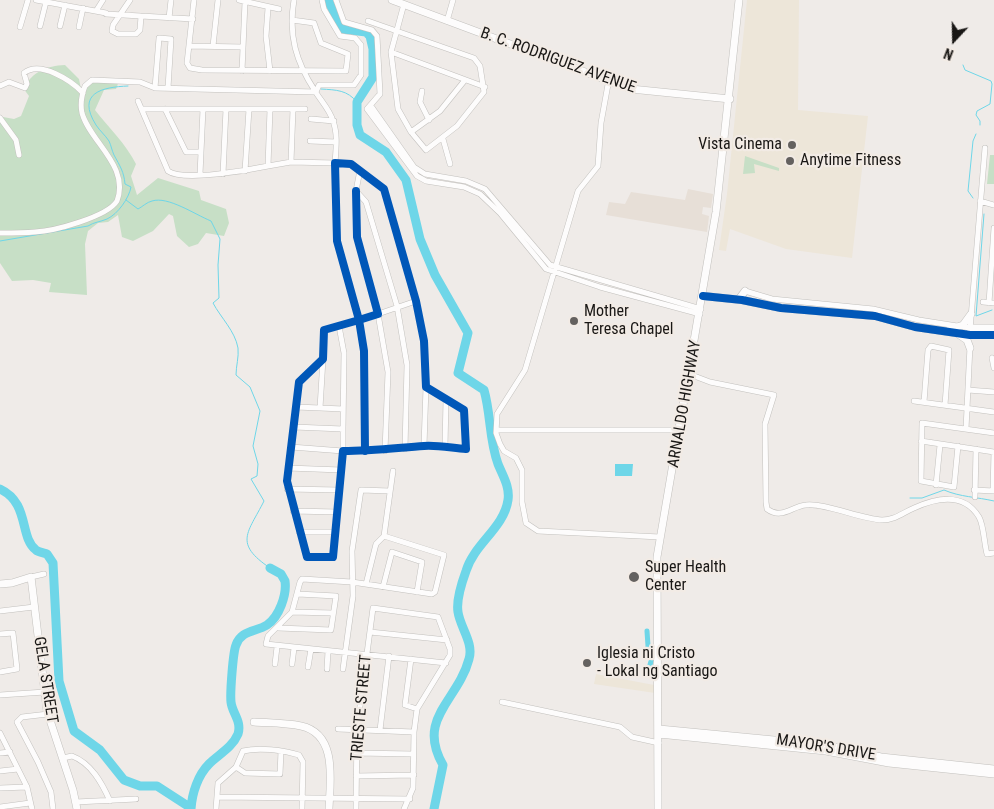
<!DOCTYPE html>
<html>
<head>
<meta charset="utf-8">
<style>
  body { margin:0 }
  #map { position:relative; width:994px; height:809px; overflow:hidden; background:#efebe8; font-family:"Roboto Condensed",sans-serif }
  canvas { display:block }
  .north { position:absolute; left:929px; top:15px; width:50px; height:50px; -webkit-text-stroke:4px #f2ebe5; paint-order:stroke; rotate:201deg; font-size:14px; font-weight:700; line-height:20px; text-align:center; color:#191715 }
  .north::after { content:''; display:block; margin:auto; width:18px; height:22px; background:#191715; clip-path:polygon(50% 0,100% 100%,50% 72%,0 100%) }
</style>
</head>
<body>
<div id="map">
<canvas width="994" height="809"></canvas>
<div class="north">N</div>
</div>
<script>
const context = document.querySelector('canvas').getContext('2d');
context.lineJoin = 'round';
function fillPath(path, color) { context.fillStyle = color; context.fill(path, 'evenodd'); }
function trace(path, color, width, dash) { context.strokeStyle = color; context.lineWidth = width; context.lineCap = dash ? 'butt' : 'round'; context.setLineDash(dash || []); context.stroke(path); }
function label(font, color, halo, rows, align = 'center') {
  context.font = font + ' "Roboto Condensed",sans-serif'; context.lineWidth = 4.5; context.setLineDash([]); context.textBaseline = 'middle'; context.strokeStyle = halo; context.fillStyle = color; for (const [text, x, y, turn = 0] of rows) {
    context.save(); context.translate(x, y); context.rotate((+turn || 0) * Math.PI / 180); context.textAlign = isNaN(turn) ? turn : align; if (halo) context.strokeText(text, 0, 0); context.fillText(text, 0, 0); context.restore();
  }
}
fillPath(new Path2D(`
  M747 0H799L798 110 868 116 852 258 786 249 730 229 726 251 719 250 727 194Z
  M596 674 654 685 655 693 594 684Z`), '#ede6d9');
fillPath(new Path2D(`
  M688 189 713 194 711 208 703 207 702 214 709 216 707 232 606 215 609 202 625 204 631 192 685 200Z`), '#e7dfd7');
fillPath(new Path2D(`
  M65 65 79 79 81 89 85 92 90 83 119 81 116 89 104 90 95 110C109 128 126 144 136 164L131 176 137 195 158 178 199 191 201 200 226 209 229 223 224 236 206 233 198 244 189 247 177 236 173 216 169 214 153 231 133 241 122 237 118 215 108 222 98 223 88 231 85 244 87 295 49 292 51 283 33 280 12 281 0 263V119L3 117 14 119 21 116 29 96 23 88C34 71 46 66 65 65Z
  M990 155H994V184H987Z
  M745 156 779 168V171L754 164 755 173 743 174Z`), '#c7dfc6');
fillPath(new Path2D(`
  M615 464H633L632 476H615Z`), '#6ed6e8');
trace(new Path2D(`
  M963 65 965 70 991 81 992 84 990 104 977 111 976 115 980 121V125
  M321 89C337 90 347 90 357 102
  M973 198 968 191 973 141 976 134
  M126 200 138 209C142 207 147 202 152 201 168 196 194 214 211 221L220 239 218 265 219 298 213 303C221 318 235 331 238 348 239 357 236 366 236 375L250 387 260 411 253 446 258 464 257 476 251 479 264 501C248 533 233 543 270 568
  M984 214 976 316 992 310
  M0 241 88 226C94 222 100 222 107 219 118 214 129 198 131 187L125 184C124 172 120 166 114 155 112 151 111 145 109 141 105 135 100 131 96 125 76 93 102 87 128 86
  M910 498H922L944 490C960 497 977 497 994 501`), '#6ed6e8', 1);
trace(new Path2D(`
  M647 631 648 646 652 658 647 675`), '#6ed6e8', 5);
trace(new Path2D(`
  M328 0 342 29 366 32 370 36 373 49V77L357 102V125L360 135 386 152 406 180 420 239 435 275 468 333 458 373 484 390C491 414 489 440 498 464 503 476 510 487 508 500 504 528 474 544 466 571 462 582 456 600 458 612 460 627 474 643 469 659 458 701 416 718 443 765L434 809
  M0 489C30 503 19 537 36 550 38 552 44 553 47 554L53 563 59 681 74 731 100 750 124 780 140 786H157L191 808
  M191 809C192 793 198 775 209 764 219 754 232 748 238 734 242 721 232 713 231 702 230 693 233 652 236 645 241 630 256 632 267 625 279 617 287 595 285 581L281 574 270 568`), '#6ed6e8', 9);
const street = new Path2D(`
  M36 0 106 13
  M130 0 113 25 112 31 118 34H136L140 30 141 16
  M194 0 187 63 190 68 202 70 346 71 348 54 321 43 314 23 292 20
  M239 0 279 9
  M336 0 344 22 372 30 377 36 380 94 367 109 417 176 426 181 464 187 480 194 500 213 546 269 600 287 700 314
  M268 8 266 36 270 71
  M96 11 103 0
  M106 14 193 19
  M169 18 171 0
  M368 21 474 58 480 66 484 92 457 126 426 150 411 132 398 109 391 52 404 4
  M447 21 453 0
  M40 26 46 2
  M60 26 65 5
  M20 27 28 0
  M79 27 83 8
  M189 46 243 47
  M213 46 218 0
  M391 52 485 87
  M242 71 245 2
  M609 79 601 123 598 166 578 191 525 370 497 414 496 433 500 444 504 451 516 458 522 470V502L526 523 538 531 660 537
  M0 86 9 82 25 88 27 84 24 73C40 60 72 81 83 93
  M155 88 159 38 171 39 168 88
  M422 91 420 102 429 120
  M138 101 168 171C183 182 249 170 268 166L270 109
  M371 106 414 167 425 174 466 181 485 189 550 265 701 309
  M142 109H305
  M165 109 186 152H201
  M0 118 16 140 19 155
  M311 119 334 121
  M411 132 440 111 465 80
  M443 139 450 164
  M310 141 336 142
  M291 162 335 163C336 149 338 134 333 121 330 110 321 101 315 91 296 62 288 35 294 0
  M268 166 291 162 293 109
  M360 170 356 191 366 202 397 306 407 365 405 449
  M245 171 249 109
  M200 174 203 109
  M223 174 226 109
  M356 191 357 237 378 314 359 320 337 241 335 163 351 164 384 189 416 301 424 341 426 387 464 410 466 449C452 448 437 445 424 446 396 448 370 451 343 451L333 557H307L287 481 299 382 323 359 324 330 359 320 364 351 365 451
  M980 201 994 205
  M0 233C12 233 24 233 35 232 54 231 107 217 117 201 130 166 90 142 82 113 80 104 82 94 85 86L92 80 140 82 155 88 316 92 319 85H354L361 75V45L355 38 340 36 324 9 322 0
  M745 291 772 299 873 309 919 320 970 328
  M983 302 994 303
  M989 303 994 228
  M339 326 344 353 343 429
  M970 330 985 148
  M323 359 320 408 343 409
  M994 360 992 358 994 368
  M689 374 710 382 774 395 765 424 766 502 767 509C782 520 792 506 806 505 826 503 860 519 882 520 895 520 902 513 914 508 936 498 964 492 979 517 984 526 984 543 987 554L994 553
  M968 390 994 392
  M914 401 994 412
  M924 402 928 350 931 346 949 350 945 405
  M296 407 320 408
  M966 429 970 346
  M497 430H680
  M921 441 994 452
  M424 446 426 387
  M958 446 954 487 921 481 922 423 994 433
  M291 447 343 451V429L294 427
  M445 447 446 399
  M385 451 388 372 378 314 416 301
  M288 468 341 470
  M936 485 940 445
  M287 489 339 490
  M974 490 994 491
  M993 491 994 452
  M975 497 976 449
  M293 511 337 512
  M299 532H335
  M384 536 444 555 435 592 432 594 352 582 302 579 300 582 292 612 268 636 266 644 446 663
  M31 577 44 574
  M366 584 376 544 384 536 393 471
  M383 587 392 552 422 562 417 592
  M0 611 34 607
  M292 612 333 613
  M278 628 331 630 336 596 298 594
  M370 632 447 640
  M0 634 13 633 17 669 0 672
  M411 659 405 705 417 709
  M275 664 277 647
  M292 664 294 648
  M308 667 311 649
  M327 669 328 651
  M343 669 353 596 352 551 361 490 390 491
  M0 695 45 692
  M502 702 620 727 632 737 659 743
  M48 714 22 717 17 722 38 762 51 792 53 809
  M338 729 414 732
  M380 730 389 656
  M0 733 27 787 32 809
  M0 753 10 752
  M356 753 413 754
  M63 758 72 756C91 763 102 783 110 801
  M236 767 245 773 280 774 281 751
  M0 771 18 769
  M356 776 414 775
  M0 788 27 787
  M217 797 410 799
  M76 802 136 799
  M0 807 30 803
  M216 809 218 783 236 767 243 751C259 747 283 750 299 755L303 762 302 809
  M356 809 357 729 373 608 438 617 450 649V655L417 709 414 732 413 788 404 809`);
const secondary = new Path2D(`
  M392 0 631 89 730 99
  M703 296 742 300 781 308 875 316 915 327 970 335H994
  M739 299 745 291
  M970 328H994
  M949 330 963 325 971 314
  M958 334 967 340 970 348
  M0 584 12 583 31 577 47 711 73 790 77 809
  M254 722C270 723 286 723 301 726 338 734 330 781 329 809
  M659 729 826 745 881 757 994 769
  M659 734 826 751 889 763 994 774
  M658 809 657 557 716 212 739 0`);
trace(street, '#c2c0bd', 6);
trace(secondary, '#c2c0bd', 8);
trace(street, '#fdfcfc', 5);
trace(secondary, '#fdfcfc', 7);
trace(new Path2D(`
  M356 191 357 237 378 314 359 320 337 241 335 163 351 164 384 189 416 301 424 341 426 387 464 410 466 449C452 448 437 445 424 446 396 448 370 451 343 451L333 557H307L287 481 299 382 323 359 324 330 359 320 364 351 365 451
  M703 296 742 300 781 308 875 316 915 327 970 335H994`), '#0057b8', 8);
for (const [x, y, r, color] of [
  [792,145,5,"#64615f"],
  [790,161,5,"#64615f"],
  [574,321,5,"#64615f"],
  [634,577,6,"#64615f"],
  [587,663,5,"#64615f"]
]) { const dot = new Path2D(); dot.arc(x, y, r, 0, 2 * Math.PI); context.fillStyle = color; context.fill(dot); trace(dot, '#f2ebe5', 2); }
label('16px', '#191715', '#f2ebe5', [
  ["B. C. RODRIGUEZ AVENUE",558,61,20],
  ["ARNALDO HIGHWAY",685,404,-80],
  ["GELA STREET",45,680,81],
  ["TRIESTE STREET",362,708,-85],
  ["MAYOR'S DRIVE",826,748,9]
]);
label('16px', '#191715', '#f2ebe5', [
  ["Vista Cinema",782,145,"right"],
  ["Anytime Fitness",800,161],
  ["Mother",584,312],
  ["Teresa Chapel",584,330],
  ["Super Health",645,568],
  ["Center",645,586],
  ["Iglesia ni Cristo",597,654],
  ["- Lokal ng Santiago",597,672]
], 'left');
</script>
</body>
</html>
